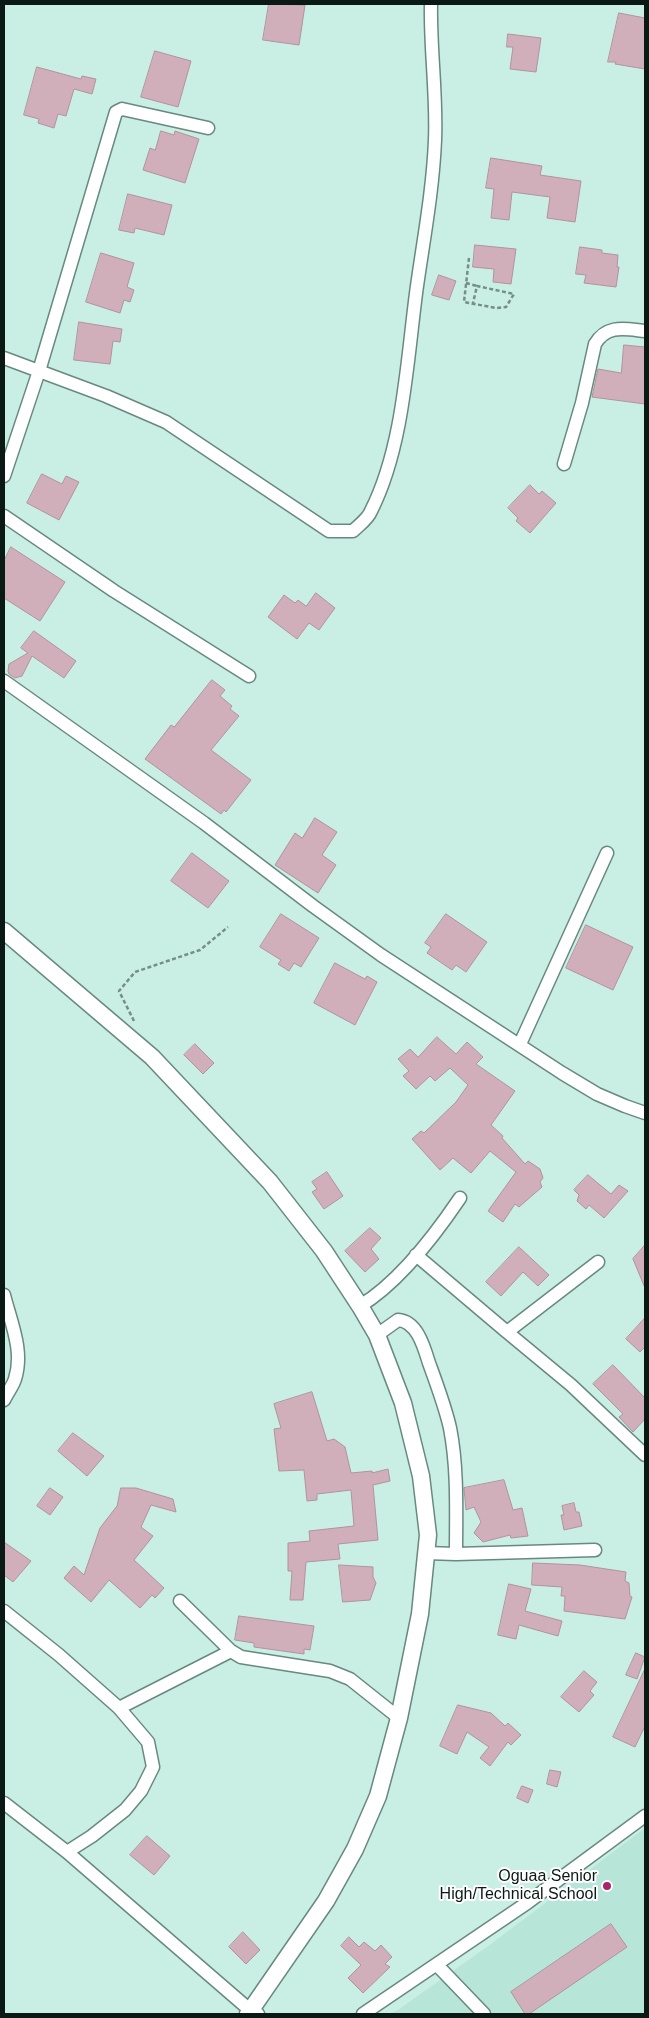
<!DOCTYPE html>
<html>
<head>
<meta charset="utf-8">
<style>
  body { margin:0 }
  #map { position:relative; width:649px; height:2018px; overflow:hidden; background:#c9eee3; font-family:Arial,sans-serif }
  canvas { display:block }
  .frame { position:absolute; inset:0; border:5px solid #0b1915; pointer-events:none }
</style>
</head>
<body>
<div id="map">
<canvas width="649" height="2018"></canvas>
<div class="frame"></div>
</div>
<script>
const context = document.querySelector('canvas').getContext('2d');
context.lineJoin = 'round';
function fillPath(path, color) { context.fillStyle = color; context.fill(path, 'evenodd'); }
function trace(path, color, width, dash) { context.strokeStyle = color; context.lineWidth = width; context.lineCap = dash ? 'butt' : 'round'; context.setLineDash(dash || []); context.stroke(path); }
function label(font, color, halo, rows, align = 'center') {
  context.font = font + ' Arial,sans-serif'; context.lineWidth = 4; context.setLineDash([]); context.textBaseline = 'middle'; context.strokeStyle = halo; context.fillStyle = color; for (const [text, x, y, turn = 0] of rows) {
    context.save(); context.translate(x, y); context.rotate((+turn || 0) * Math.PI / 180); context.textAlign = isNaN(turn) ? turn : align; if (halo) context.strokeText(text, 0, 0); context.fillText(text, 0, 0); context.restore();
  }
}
fillPath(new Path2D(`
  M645 1828V2014H388L398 2010 491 1944Z`), '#b7e5d7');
const building = new Path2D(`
  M269 4 305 5 299 45 263 40Z
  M619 13 645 18V69L615 64 616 62H608Z
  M508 34 541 38 536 72 510 69 513 47H507Z
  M155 51 191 61 178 107 141 97Z
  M37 67 81 79 82 76 96 79 92 94 74 89 66 116 58 114 54 128 38 123 39 119 24 115Z
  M161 131 174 135 175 131 199 139 185 183 143 170 150 148 155 150Z
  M491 158 542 166 540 175 581 181 575 222 547 218 550 197 512 192 509 220 491 218 494 189 486 188Z
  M128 194 172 205 164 235 135 228 134 233 119 230Z
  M475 245 516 249 511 284 493 282 494 269 473 267Z
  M580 247 602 250V253L618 255 617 267H619L616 287 584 283 586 275 576 274Z
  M101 253 134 263 127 287 134 290 130 302 124 300 120 313 86 302Z
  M439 275 456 281 449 300 432 295Z
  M79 322 122 329 120 342 113 341 110 364 74 360Z
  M624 345 645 347V404L592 397 598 369 621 373Z
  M42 474 62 484 66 476 79 482 59 520 27 503Z
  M530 485 539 494 542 491 556 503 530 533 516 521 518 518 508 508Z
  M11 547 65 582 40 621 4 598V561Z
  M316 593 335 608 319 630 309 623 297 639 268 617 284 595 295 603 298 600 306 606Z
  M34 631 76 661 64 678 32 656 22 676 15 678 9 674 8 671 9 664 28 653 21 648Z
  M212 680 225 690 220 696 232 706 230 709 239 716 211 750 251 780 226 812 224 810 221 814 145 759 171 725 174 727Z
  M315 818 337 832 322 855 336 865 318 893 275 865 295 833 302 838Z
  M192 853 229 881 208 908 171 881Z
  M281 914 319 938 301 967 294 963 289 971 278 964 281 960 260 947Z
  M446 914 487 942 466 972 456 965 452 970 427 953 431 947 425 943Z
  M586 925 633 947 613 990 566 968Z
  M335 963 365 979 367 976 377 982 355 1025 314 1003Z
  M437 1037 456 1054 467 1042 483 1057 476 1064 515 1091 491 1125 503 1136 502 1138 525 1164 528 1161 540 1169 543 1178 540 1182 542 1187 519 1207 515 1204 503 1222 488 1211 516 1172 490 1151 471 1173 453 1158 440 1170 412 1139 421 1131 424 1133 456 1102 468 1085 450 1068 435 1081 430 1076 416 1089 403 1076 409 1071 398 1059 410 1049 418 1057Z
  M195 1044 214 1063 203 1074 184 1055Z
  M327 1172 343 1196 324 1209 312 1192 317 1189 312 1182Z
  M588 1175 611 1194 619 1185 628 1191 604 1218 589 1205 586 1209 577 1201 579 1195 574 1190Z
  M370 1228 381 1238 371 1249 379 1259 365 1272 345 1251Z
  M645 1245V1288L633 1259Z
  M519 1247 549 1275 538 1286 523 1272 501 1296 486 1282Z
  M645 1318V1347L640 1352 626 1339Z
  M613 1365 645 1398V1419L633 1432 619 1417 623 1414 593 1384Z
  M312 1392 327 1441 334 1439 345 1447 351 1473 372 1471V1473L388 1469 390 1481 373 1485 378 1540 338 1544 340 1559 306 1562 303 1600H290L292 1571H288V1543L310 1541 309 1531 354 1526 351 1490 317 1494V1500L307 1501 304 1470 279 1471 274 1429 281 1428 274 1404Z
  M73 1433 104 1456 87 1476 58 1451Z
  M504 1480 513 1510 522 1508 528 1536 511 1538 510 1535 483 1542 474 1533 481 1522 474 1507 466 1510 464 1488Z
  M50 1488 63 1497 50 1515 37 1506Z
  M121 1488H136L173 1499 176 1512 151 1505 141 1527 153 1536 134 1560 164 1588 155 1598 152 1595 140 1608 109 1580 91 1602 64 1578 74 1566 84 1575 100 1528 117 1506Z
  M574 1503 576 1512H579L582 1526 564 1530 561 1515H564L562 1506Z
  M4 1542 31 1561 13 1582 4 1575Z
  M533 1563 580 1565 626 1572 625 1581 629 1583 630 1596 632 1597 625 1619 564 1611 565 1596H561L562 1587 532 1585Z
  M339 1565 373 1567V1577L376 1583 370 1600 343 1602Z
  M509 1584 531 1589 525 1611 562 1621 558 1636 519 1625 516 1639 498 1635Z
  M239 1616 314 1626 310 1650 304 1649V1654L254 1647V1643L235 1640Z
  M636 1653 645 1657 637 1679 626 1675Z
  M645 1669V1726L635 1747 613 1737Z
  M584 1671 597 1682 590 1691 594 1695 579 1712 561 1697Z
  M458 1705 491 1713 505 1726 508 1723 521 1735 511 1745 508 1742 490 1766 480 1758 489 1747 467 1732 457 1754 440 1746Z
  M550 1770 561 1772 557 1787 547 1784Z
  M522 1786 533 1790 528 1803 517 1798Z
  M147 1836 170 1856 154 1875 130 1855Z
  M611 1924 627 1947 529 2014H525L511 1992Z
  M243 1932 260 1950 246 1964 229 1947Z
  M349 1937 359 1947 364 1942 375 1951 381 1945 392 1957 385 1964 390 1967 363 1993 348 1978 361 1965 341 1946Z`);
fillPath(building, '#d0afbb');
trace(building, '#b1929d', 1);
const minor = new Path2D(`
  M4 358 106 396 166 422 329 531H353C359 525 368 519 371 511 404 446 407 358 417 286 424 237 433 189 435 140 437 95 430 49 431 4
  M564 464 582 403 595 344C607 324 625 329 645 331
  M4 476 39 371 116 112 122 109 208 128
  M4 516 114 591 249 676
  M4 681 204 823 313 906 381 955 562 1073 597 1094 625 1106 645 1113
  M520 1044 607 853
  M416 1255 507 1332
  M598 1262 507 1332 571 1385 645 1455
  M4 1295C11 1323 24 1351 15 1379 13 1386 7 1393 4 1400
  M360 1306C398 1283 435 1235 460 1198
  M377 1335 398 1320C417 1321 424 1347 429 1363 437 1385 445 1406 450 1428 458 1469 456 1512 456 1554L595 1550
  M426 1553 456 1554
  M180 1601 231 1651 241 1657 330 1671 350 1679 399 1718
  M4 1611 59 1655 119 1708 148 1742 153 1767 141 1791 125 1810 92 1836 67 1852
  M119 1708 231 1651
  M4 1803 67 1852 251 2011 258 2014
  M437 1965 484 2014
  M363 2014 527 1903 645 1816`);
const tertiary = new Path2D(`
  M4 931 152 1057 270 1182 324 1251 360 1306 377 1335 403 1403 421 1476 428 1535 420 1614 399 1718 378 1796 355 1849 326 1901 248 2014`);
trace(minor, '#688980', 15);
trace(tertiary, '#688980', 19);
trace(new Path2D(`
  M469 258 464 302 496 308 506 307 514 294 477 286 473 303
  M466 283 477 286
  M134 1021 119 991 135 972 200 950 228 927`), '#748f87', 2.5, [4, 2.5]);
trace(minor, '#fff', 12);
trace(tertiary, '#fff', 16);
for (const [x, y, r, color] of [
  [607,1886,5,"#ab2469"]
]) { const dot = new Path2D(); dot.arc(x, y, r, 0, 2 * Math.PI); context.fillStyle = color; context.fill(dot); trace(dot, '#fff', 2); }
label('16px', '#0b1915', '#fff', [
  ["Oguaa Senior",597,1877],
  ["High/Technical School",597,1895]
], 'right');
</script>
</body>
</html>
